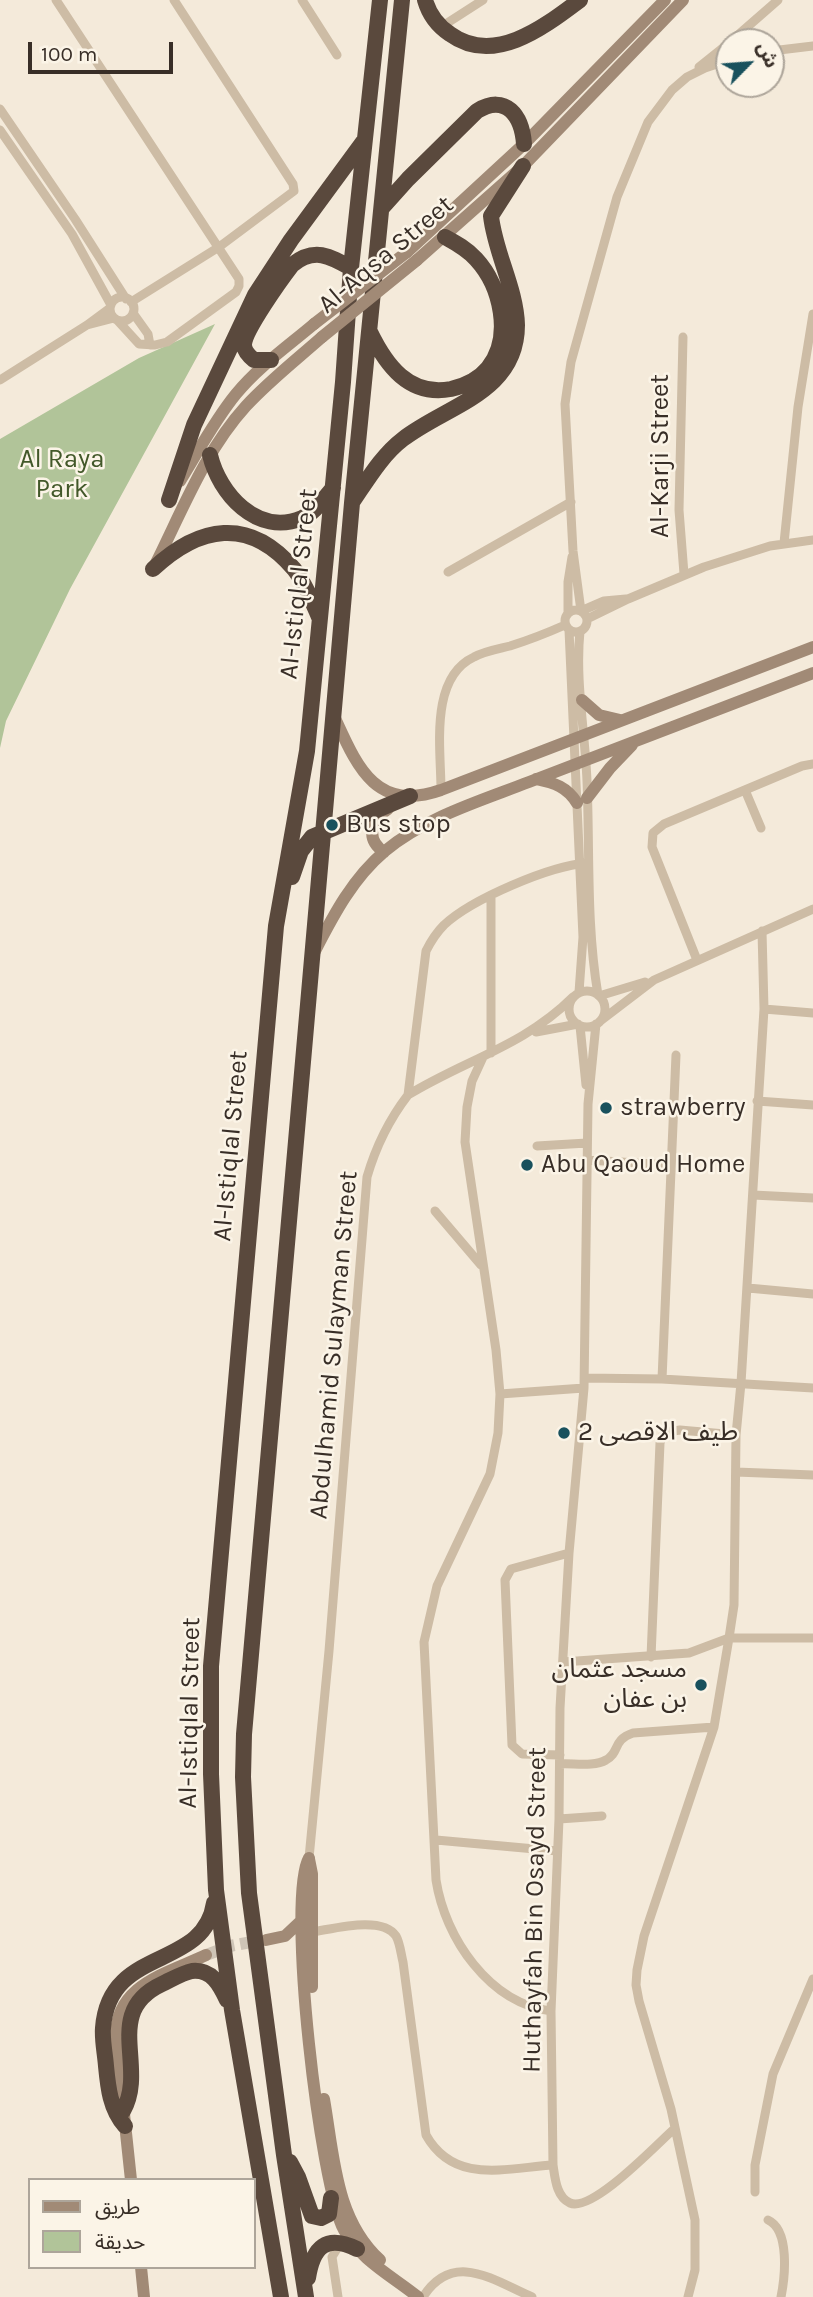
<!DOCTYPE html>
<html>
<head>
<meta charset="utf-8">
<style>
  body { margin:0 }
  #map { position:relative; width:813px; height:2297px; overflow:hidden; background:#f4eada; font-family:Karla,"Noto Sans Arabic",sans-serif }
  canvas { display:block }
  .legend { position:absolute; left:28px; top:2178px; width:228px; height:91px; box-sizing:border-box; background:#fbf4e7; border:2px solid #ada59a; margin:0; padding:9px 12px; list-style:none; font-size:21px; color:#382e27 }
  .legend li { display:flex; align-items:center; gap:14px; height:35px }
  .legend b { width:35px; border:2px solid #ada59a }
  .north { position:absolute; left:715px; top:28px; width:70px; height:70px; box-sizing:border-box; background:#fbf4e7; border:2px solid #ada59a; border-radius:50%; rotate:65deg; font-size:19px; font-weight:700; line-height:28px; text-align:center; color:#382e27 }
  .north::after { content:''; display:block; margin:auto; width:24px; height:32px; background:#19515d; clip-path:polygon(50% 0,100% 100%,50% 72%,0 100%) }
  .scale { position:absolute; left:28px; top:42px; width:145px; height:32px; box-sizing:border-box; border:4px solid #382e27; border-top:0; padding-left:9px; font-size:21px; line-height:24px; white-space:nowrap; color:#382e27; -webkit-text-stroke:5px #fbf4e7; paint-order:stroke }
</style>
</head>
<body>
<div id="map">
<canvas width="813" height="2297"></canvas>
<ul class="legend">
<li><b style="height:9px;background:#a18a76"></b>طريق</li>
<li><b style="height:19px;background:#b1c499"></b>حديقة</li>
</ul>
<div class="north">ش</div>
<div class="scale">100 m</div>
</div>
<script>
const context = document.querySelector('canvas').getContext('2d');
context.lineJoin = 'round';
function fillPath(path, color) { context.fillStyle = color; context.fill(path, 'evenodd'); }
function trace(path, color, width, dash) { context.strokeStyle = color; context.lineWidth = width; context.lineCap = dash ? 'butt' : 'round'; context.setLineDash(dash || []); context.stroke(path); }
function label(font, color, halo, rows, align = 'center') {
  context.font = font + ' Karla,"Noto Sans Arabic",sans-serif'; context.lineWidth = 5; context.setLineDash([]); context.textBaseline = 'middle'; context.strokeStyle = halo; context.fillStyle = color; for (const [text, x, y, turn = 0] of rows) {
    context.save(); context.translate(x, y); context.rotate((+turn || 0) * Math.PI / 180); context.textAlign = isNaN(turn) ? turn : align; if (halo) context.strokeText(text, 0, 0); context.fillText(text, 0, 0); context.restore();
  }
}
fillPath(new Path2D(`
  M215 324 70 589 6 721 0 748V439L139 358Z`), '#b1c499');
trace(new Path2D(`
  M206 1955 230 1946 262 1940`), '#cec4b6', 12, [12, 6]);
trace(new Path2D(`
  M56 0 239 279V286L236 292 167 342 155 345 139 344 118 321
  M302 0 337 55
  M441 27 483 0
  M730 42 778 0
  M771 51 813 46
  M699 67 729 43
  M0 109 75 219 126 299
  M0 130 72 234 111 305
  M110 309a12 12 0 1 1 24 0a12 12 0 1 1-24 0Z
  M131 302 219 247 294 191 293 184 174 0
  M133 313 148 334 150 345
  M87 325 114 318
  M683 337 679 510 684 574
  M0 380 87 325 110 308
  M784 543 798 407 813 314
  M448 572 571 502
  M565 621a11 11 0 1 1 22 0a11 11 0 1 1-22 0Z
  M581 611 573 551 565 404 571 362 617 197 648 122 672 90 687 77 705 68 729 60
  M581 611 604 601 626 599
  M568 612V582L572 557
  M587 619 628 599 704 567 770 546 813 540
  M569 630 583 937 579 992
  M580 631C575 680 585 731 587 781 590 853 586 923 598 995
  M441 790C441 749 429 678 474 657 485 651 498 649 510 646 529 640 547 633 565 625
  M745 790 761 828
  M697 960 652 847 653 833 664 824 802 766 813 764
  M569 1009a18 18 0 1 1 36 0a18 18 0 1 1-36 0Z
  M599 996 645 982
  M764 1009 813 1013
  M599 1022 654 980 813 909
  M596 1024 588 1104 584 1388 569 1553 560 1708 559 1819 551 2011 553 2165C555 2177 556 2197 570 2203 592 2213 657 2144 674 2129
  M580 1026 586 1085
  M536 1032 578 1024
  M491 1053V896
  M483 1057 472 1081 467 1107 465 1142 496 1350 500 1394 498 1433 490 1474 437 1586 424 1642 436 1880C445 1938 489 2003 551 2011
  M408 1095C465 1060 524 1046 573 997
  M757 1101 813 1105
  M537 1146 587 1143
  M587 1160 671 1165
  M753 1195 813 1198
  M435 1211 481 1265
  M748 1288 813 1294
  M585 1378 662 1379 813 1388
  M662 1379 676 1055
  M500 1394 584 1388
  M736 1472 813 1475
  M651 1657 660 1443 663 1435 667 1432 680 1430 736 1435
  M563 1662 689 1653 729 1638H813
  M560 1755 522 1754 512 1745 505 1580 511 1569 569 1553
  M560 1764C573 1763 594 1767 606 1760 620 1753 612 1740 633 1733L714 1727
  M559 1819 602 1816
  M436 1840 557 1851
  M309 1858 329 1651 367 1177C376 1146 388 1121 408 1095L426 951C431 941 436 933 444 925 472 899 549 866 587 863
  M312 1932C333 1929 382 1915 396 1936 400 1943 401 1954 403 1962L426 2135C454 2185 506 2168 553 2165
  M755 2192V2165L773 2074 813 1979
  M768 2220C790 2230 785 2277 781 2297
  M338 2297 332 2257 341 2242
  M423 2297C453 2250 493 2280 532 2297
  M688 2297 695 2270V2220L671 2109 639 2001 636 1985 637 1970 644 1936 714 1727 729 1638 734 1605 736 1435 741 1383 764 1009 762 931`), '#cdbca5', 9);
trace(new Path2D(`
  M407 252 524 144 665 0
  M417 260 523 166 683 0
  M180 481C198 452 214 421 236 394 258 367 288 346 314 324
  M155 565C182 511 205 451 246 406 269 381 296 360 322 337
  M582 700 599 715 620 720
  M334 716C357 766 375 813 441 790L813 647
  M536 779C555 783 567 787 577 803
  M587 798 610 768 632 745
  M384 852C365 839 371 820 388 809
  M315 951C334 914 353 878 385 851 426 817 480 801 529 782 623 745 718 710 813 673
  M309 1858C286 1899 320 2186 344 2230 360 2260 392 2276 418 2297
  M309 1859 312 1874V1987
  M266 1940 285 1936 302 1920
  M324 2099C334 2156 335 2219 380 2260
  M131 2180 116 2039C114 1985 166 1974 206 1955
  M141 2267 144 2297`), '#a18a76', 12);
trace(new Path2D(`
  M425 0C429 14 438 26 450 34 494 66 544 27 580 0
  M382 208 408 179 477 111C506 93 522 116 524 144
  M370 332C386 365 409 397 451 389 464 386 479 379 488 368 513 337 501 286 476 259 467 249 456 243 445 237
  M271 360H254C249 356 245 352 244 346 243 332 282 278 292 265 314 247 330 256 351 268
  M210 455C219 493 257 537 302 518 315 513 324 498 333 488
  M169 500 194 425 255 295 291 240 363 142
  M353 501C368 479 382 455 403 439 447 405 517 393 517 325 516 288 495 253 491 216L523 166
  M153 569C199 526 249 516 294 569 305 583 312 601 319 617
  M292 877 301 851 312 837 410 796
  M123 2111C148 2067 102 2012 162 1984 171 1980 182 1973 192 1971 212 1969 220 1985 227 2000
  M125 2126C110 2109 108 2087 106 2066 105 2053 102 2040 103 2028 109 1945 204 1971 214 1903
  M290 2162 298 2177 312 2216 321 2218 329 2214 331 2198
  M308 2278C313 2247 326 2234 357 2249
  M281 2297 232 2010 216 1890 211 1774V1666L276 926 307 751 343 382 351 268 380 0
  M306 2297 284 2155 249 1893 243 1777 244 1734 352 503 402 0`), '#5a493d', 16);
trace(new Path2D(`
  M314 324 407 252
  M322 337 417 260`), '#a18a76', 12);
for (const [x, y, r, color] of [
  [332,825,7,"#19515d"],
  [606,1108,7,"#19515d"],
  [527,1165,7,"#19515d"],
  [564,1433,7,"#19515d"],
  [701,1685,7,"#19515d"]
]) { const dot = new Path2D(); dot.arc(x, y, r, 0, 2 * Math.PI); context.fillStyle = color; context.fill(dot); trace(dot, '#fbf4e7', 2.5); }
label('26px', '#382e27', '#fbf4e7', [
  ["Al-Aqsa Street",386,255,-40],
  ["Al-Karji Street",661,456,-90],
  ["Al-Istiqlal Street",299,584,-84],
  ["Al-Istiqlal Street",231,1146,-85],
  ["Abdulhamid Sulayman Street",334,1345,-85],
  ["Al-Istiqlal Street",190,1713,-89],
  ["Huthayfah Bin Osayd Street",535,1910,-89]
]);
label('26px', '#425829', '#fbf4e7', [
  ["Al Raya",62,460],
  ["Park",62,490]
]);
label('26px', '#382e27', '#fbf4e7', [
  ["Bus stop",346,825],
  ["strawberry",620,1108],
  ["Abu Qaoud Home",541,1165],
  ["طيف الاقصى 2",578,1433],
  ["مسجد عثمان",687,1670,"right"],
  ["بن عفان",687,1700,"right"]
], 'left');
</script>
</body>
</html>
